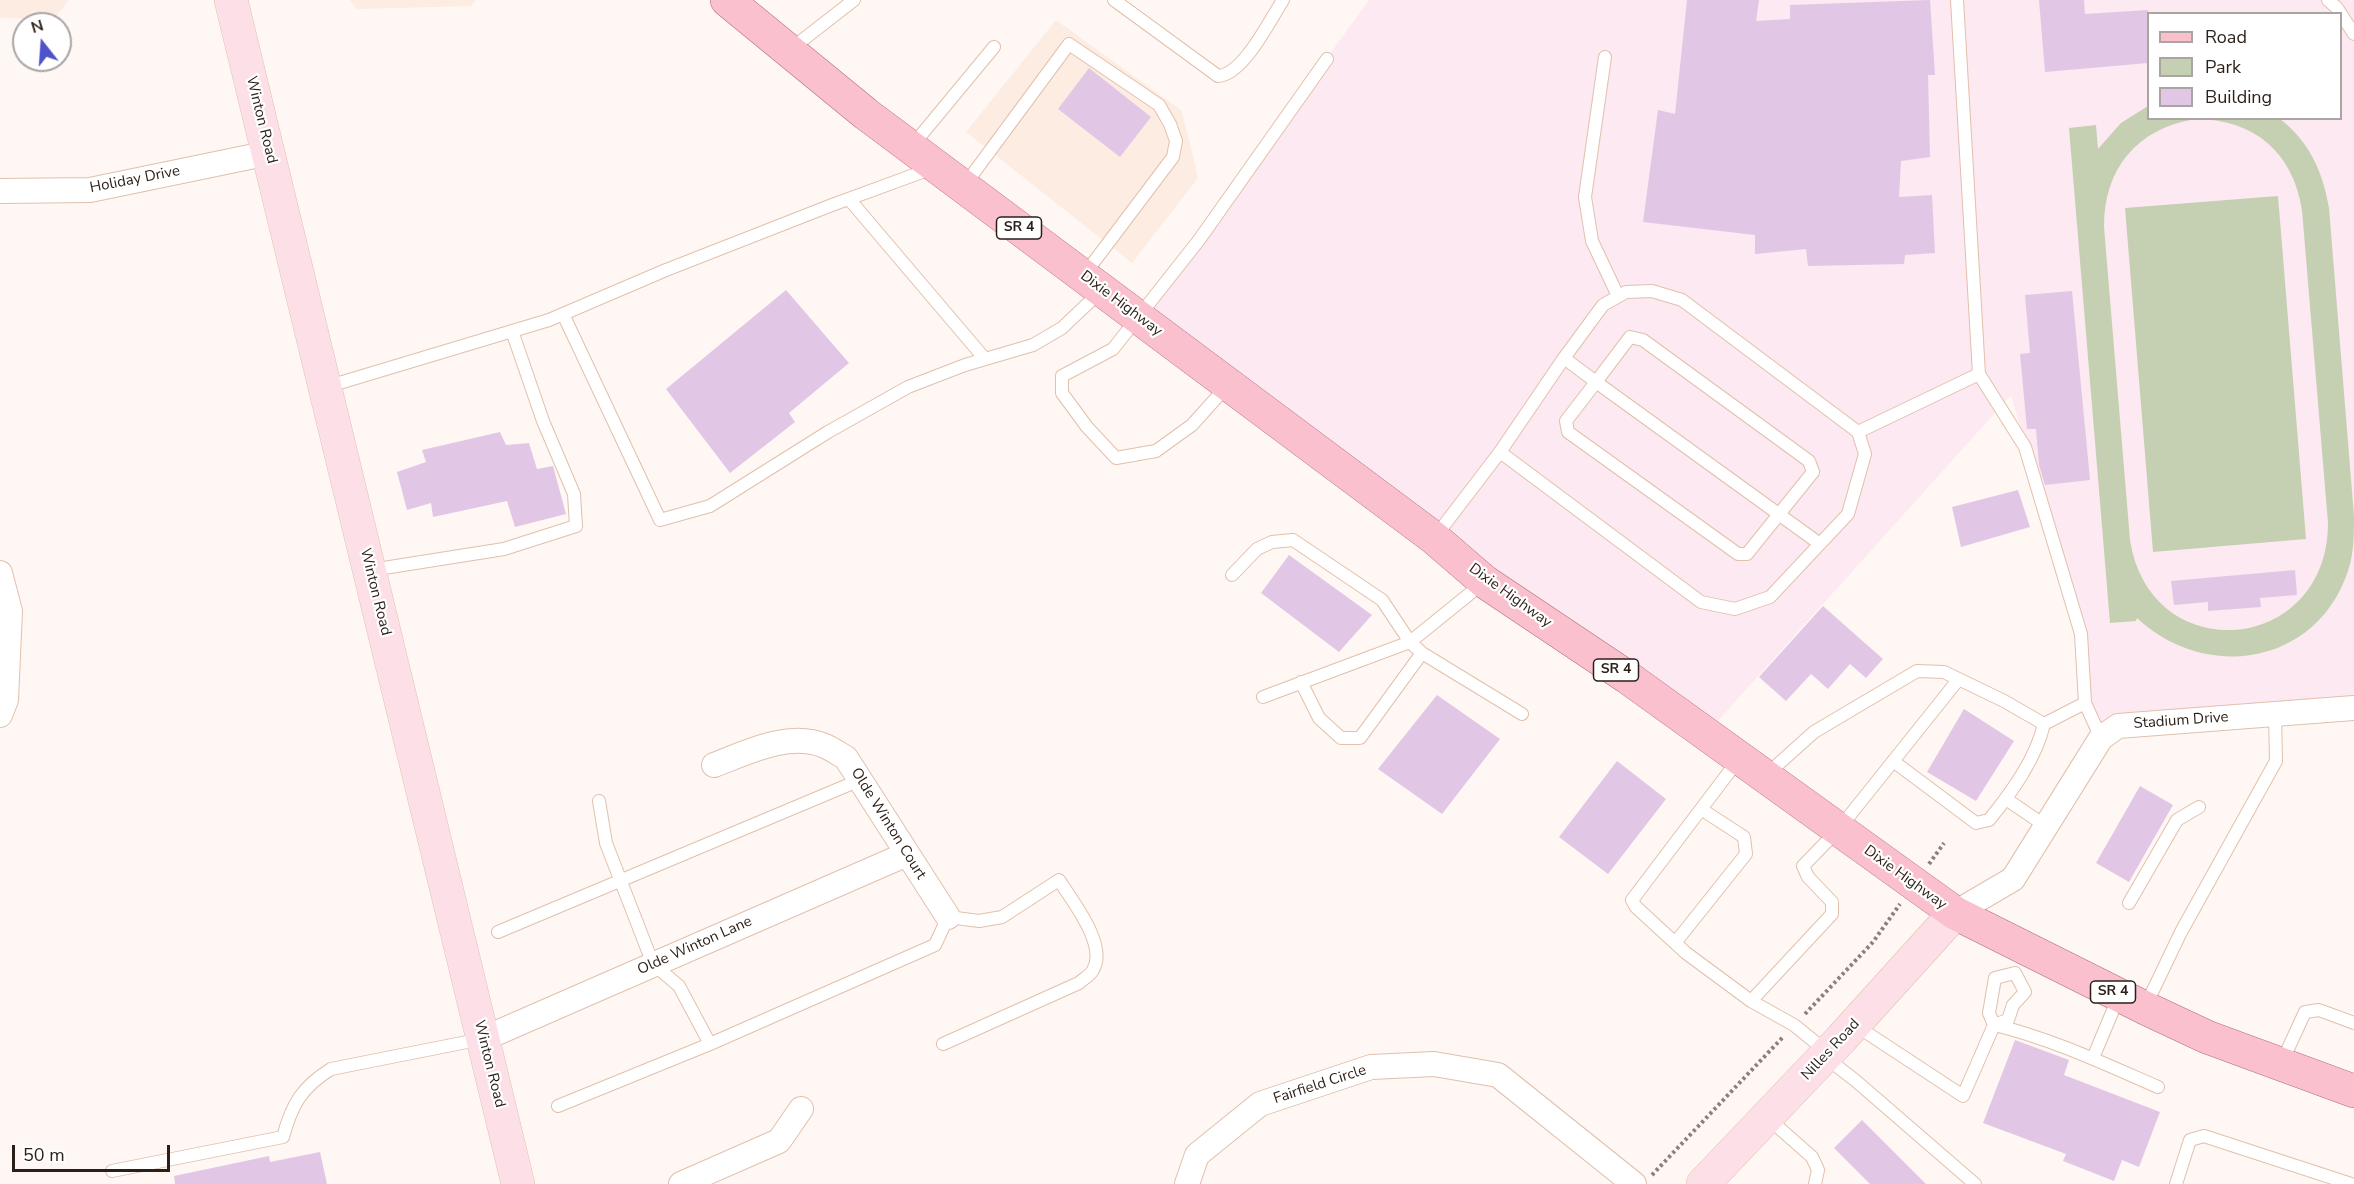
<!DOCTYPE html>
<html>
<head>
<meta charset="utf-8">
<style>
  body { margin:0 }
  #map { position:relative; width:2354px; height:1184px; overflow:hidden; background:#fef7f3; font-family:"Nunito Sans",sans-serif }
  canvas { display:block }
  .legend { position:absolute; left:2147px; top:12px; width:195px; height:108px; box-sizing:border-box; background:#fff; border:2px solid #aaa5a3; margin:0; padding:8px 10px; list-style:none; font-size:18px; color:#2b1f18 }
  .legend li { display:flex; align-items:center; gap:12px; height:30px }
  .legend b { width:30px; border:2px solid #aaa5a3 }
  .north { position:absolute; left:12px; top:12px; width:60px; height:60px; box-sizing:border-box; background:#fff; border:2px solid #aaa5a3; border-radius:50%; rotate:343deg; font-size:16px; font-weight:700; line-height:24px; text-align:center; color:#2b1f18 }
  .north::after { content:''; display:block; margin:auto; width:21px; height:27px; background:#4e53ca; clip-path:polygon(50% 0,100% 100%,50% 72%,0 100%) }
  .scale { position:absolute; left:12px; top:1145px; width:158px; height:27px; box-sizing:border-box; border:3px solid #2b1f18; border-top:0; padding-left:8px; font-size:18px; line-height:21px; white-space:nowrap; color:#2b1f18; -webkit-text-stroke:4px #fff; paint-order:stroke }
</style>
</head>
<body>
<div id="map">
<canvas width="2354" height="1184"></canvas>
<ul class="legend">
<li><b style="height:8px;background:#fac0ce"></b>Road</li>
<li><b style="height:16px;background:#c5d0b2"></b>Park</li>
<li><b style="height:16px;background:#e1c7e5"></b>Building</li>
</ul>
<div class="north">N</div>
<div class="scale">50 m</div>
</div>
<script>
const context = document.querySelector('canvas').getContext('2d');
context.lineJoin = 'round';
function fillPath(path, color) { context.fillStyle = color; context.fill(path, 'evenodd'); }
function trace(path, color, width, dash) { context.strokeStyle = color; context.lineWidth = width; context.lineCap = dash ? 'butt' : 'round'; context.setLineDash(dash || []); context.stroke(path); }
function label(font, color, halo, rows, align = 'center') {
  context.font = font + ' "Nunito Sans",sans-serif'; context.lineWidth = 4.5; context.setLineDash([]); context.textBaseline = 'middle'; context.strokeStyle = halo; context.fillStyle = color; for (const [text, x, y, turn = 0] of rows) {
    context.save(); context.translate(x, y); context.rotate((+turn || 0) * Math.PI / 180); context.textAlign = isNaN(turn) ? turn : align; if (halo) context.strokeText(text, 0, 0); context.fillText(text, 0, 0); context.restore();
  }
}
fillPath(new Path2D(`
  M0 0H69L54 19 0 18Z
  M350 0H476L471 6 357 9Z
  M1056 20 1182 111 1198 178 1132 263 966 132Z`), '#fdece2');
fillPath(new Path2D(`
  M1369 0H2354V708L2101 738 2085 703 2081 634 2011 395 1705 735 1139 317ZM2148 14H2340V118H2148Z`), '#fce9f1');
fillPath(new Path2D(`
  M2148 106V118L2280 119C2309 141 2323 172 2329 208L2354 516C2354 538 2354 558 2345 579 2310 667 2203 680 2137 618L2136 621 2110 623 2069 128 2096 125 2098 149 2121 123ZM2195 119C2254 119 2293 152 2302 210L2328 523C2328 655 2150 670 2130 540L2104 227C2104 168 2137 129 2195 119Z
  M2278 196 2306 539 2153 552 2125 208Z`), '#c5d0b2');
fillPath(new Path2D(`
  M1687 0H1759L1756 21 1790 19V5L1930 0 1935 75H1928L1930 157 1901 161 1899 197 1932 195 1935 253 1905 255 1904 264 1808 266 1806 249 1755 254V235L1643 222 1658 110 1675 114Z
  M2039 0H2084L2085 14 2148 10V63L2045 72Z
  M1089 68 1151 117 1120 157 1058 109Z
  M786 290 849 363 789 413 795 422 730 473 666 389Z
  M2072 291 2090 480 2045 485 2039 465 2036 429H2027L2020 354 2030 353 2025 295Z
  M500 432 506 445 529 443 537 469 553 466 566 514 515 527 507 501 433 517 431 503 407 510 397 472 426 462 422 450Z
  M2018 490 2030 527 1961 547 1952 507Z
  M1289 555 1372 615 1339 652 1261 593Z
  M2295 570 2297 595 2260 598 2261 607 2208 611V602L2174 605 2171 581Z
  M1823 606 1883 659 1866 678 1850 664 1828 689 1811 674 1786 701 1759 677Z
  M1437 695 1500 739 1442 814 1378 769Z
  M1964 709 2014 741 1976 801 1927 772Z
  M1617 761 1666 799 1608 874 1559 837Z
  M2140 786 2173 805 2129 882 2096 863Z
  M2015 1040 2069 1060 2064 1075 2160 1112 2139 1167 2122 1160 2114 1181 2063 1161 2066 1154 1983 1123Z
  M1862 1120 1926 1184H1870L1834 1148Z
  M320 1152 327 1184H175L174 1176 269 1156 270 1162Z`), '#e1c7e5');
const lane = new Path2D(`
  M1114 0 1218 76C1243 75 1270 20 1283 0
  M1957 0 1979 374
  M2328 0 2337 8 2354 34
  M791 49 854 0
  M1605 57 1585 197 1592 241 1618 296
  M912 146 994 47
  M964 186 1069 44 1159 105 1170 124 1176 141 1173 157 1084 275
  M849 199 985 359
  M563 314 660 520 710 506 828 432 908 387 965 365 1033 345 1062 328 1101 291
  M1564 358 1596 382 1566 421 1568 432 1738 554H1747L1813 472 1809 461 1643 340 1630 337 1596 382 1820 544
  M1228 385 1192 425 1156 451 1116 458 1087 427 1062 393V376L1113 349 1199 240 1327 59
  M326 387 549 320 666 270 832 205 933 168
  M1858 432 1979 374 2025 447 2081 634 2085 703 2101 738
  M1435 537 1500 452 1564 358 1603 305 1626 292 1652 291 1682 300 1858 432 1865 454 1848 514 1770 597 1735 609 1701 602 1500 452
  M371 570 504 549 576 526 574 494 543 421 512 331
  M1232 575 1257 549 1272 542 1293 540 1382 600 1410 642 1422 653 1360 738H1341L1319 718 1301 682
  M1422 653 1522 714
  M1263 697 1410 642 1483 583
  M2044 724 2085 703
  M1739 759 1632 900 1636 907 1686 953 1751 1001
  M1765 776 1814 732 1917 671 1944 672 2004 701 2044 724C2036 759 2011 793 1989 820L1976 823 1893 761
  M2006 799 2047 827
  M599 801 606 843 653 964 679 986 710 1044
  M2129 903 2177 820 2199 807
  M498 932 860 780
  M1675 943 1746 854 1744 837 1701 809
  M2145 1007 2181 932 2276 761 2275 714
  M1855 1025 1963 1096 1994 1025 1989 1013 1995 978 2015 973 2025 992 2013 1005 2008 1020 1994 1025
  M1995 1025C2052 1039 2105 1064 2158 1087
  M1826 1051 1794 1025 1751 1001 1832 914V902L1808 877 1803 866 1838 830 1958 680
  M1825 1057 1856 1081 1975 1184
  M2093 1058 2119 996
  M2281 1064 2305 1012 2319 1010 2354 1023
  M558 1106 710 1044 935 945 948 917 979 921 1002 917 1059 880C1072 901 1108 945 1093 970 1091 975 1083 979 1079 983L943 1044
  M1769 1119 1812 1157 1818 1170 1815 1184
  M112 1171 283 1137C292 1104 302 1087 331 1069L482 1039
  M2176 1184 2190 1140 2204 1136 2351 1184`);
const street = new Path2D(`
  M0 191 90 190 269 153
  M0 573 10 611 6 700 0 715
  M714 765C748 752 789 731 825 746 832 749 839 754 846 758L948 917
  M1955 913 2013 879 2101 738 2118 726 2354 708
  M483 1039 907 854
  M681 1184 779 1141 801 1109
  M1187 1184 1197 1155 1260 1104 1371 1067 1434 1064 1498 1075 1634 1184`);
const secondary = new Path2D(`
  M231 0 518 1184
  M1703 1184 1841 1039 1955 913`);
const primary = new Path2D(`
  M727 0 866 114 1434 538 1485 582 1627 677 1955 913 2145 1008 2207 1037 2354 1091`);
trace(lane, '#e1c0ac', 14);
trace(street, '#e1c0ac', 26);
trace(secondary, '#e1c0ac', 34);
trace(primary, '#b06c7a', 34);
trace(new Path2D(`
  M1929 864 1944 843
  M1805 1014 1873 942 1900 904
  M1652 1175 1783 1037`), '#8b817c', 4, [3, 3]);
trace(lane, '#fff', 12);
trace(street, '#fff', 24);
trace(secondary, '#fde0e7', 33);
trace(primary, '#fac0ce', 33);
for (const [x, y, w] of [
  [1019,228,45],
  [1616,670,45],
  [2113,992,45]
]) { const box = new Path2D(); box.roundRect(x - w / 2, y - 11, w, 22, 4.5); context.fillStyle = '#fff'; context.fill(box); trace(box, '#2b1f18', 1.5); }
label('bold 14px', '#2b1f18', null, [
  ["SR 4",1019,228],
  ["SR 4",1616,670],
  ["SR 4",2113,992]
]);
label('15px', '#2b1f18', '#fff', [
  ["Winton Road",261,120,76],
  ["Holiday Drive",135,180,-11],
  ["Dixie Highway",1121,304,37],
  ["Winton Road",375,592,76],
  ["Dixie Highway",1510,596,36],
  ["Stadium Drive",2181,721,-4],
  ["Olde Winton Court",888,824,58],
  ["Dixie Highway",1905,878,36],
  ["Olde Winton Lane",695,946,-24],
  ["Nilles Road",1831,1050,-47],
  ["Winton Road",489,1064,76],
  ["Fairfield Circle",1320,1085,-18]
]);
</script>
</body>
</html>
